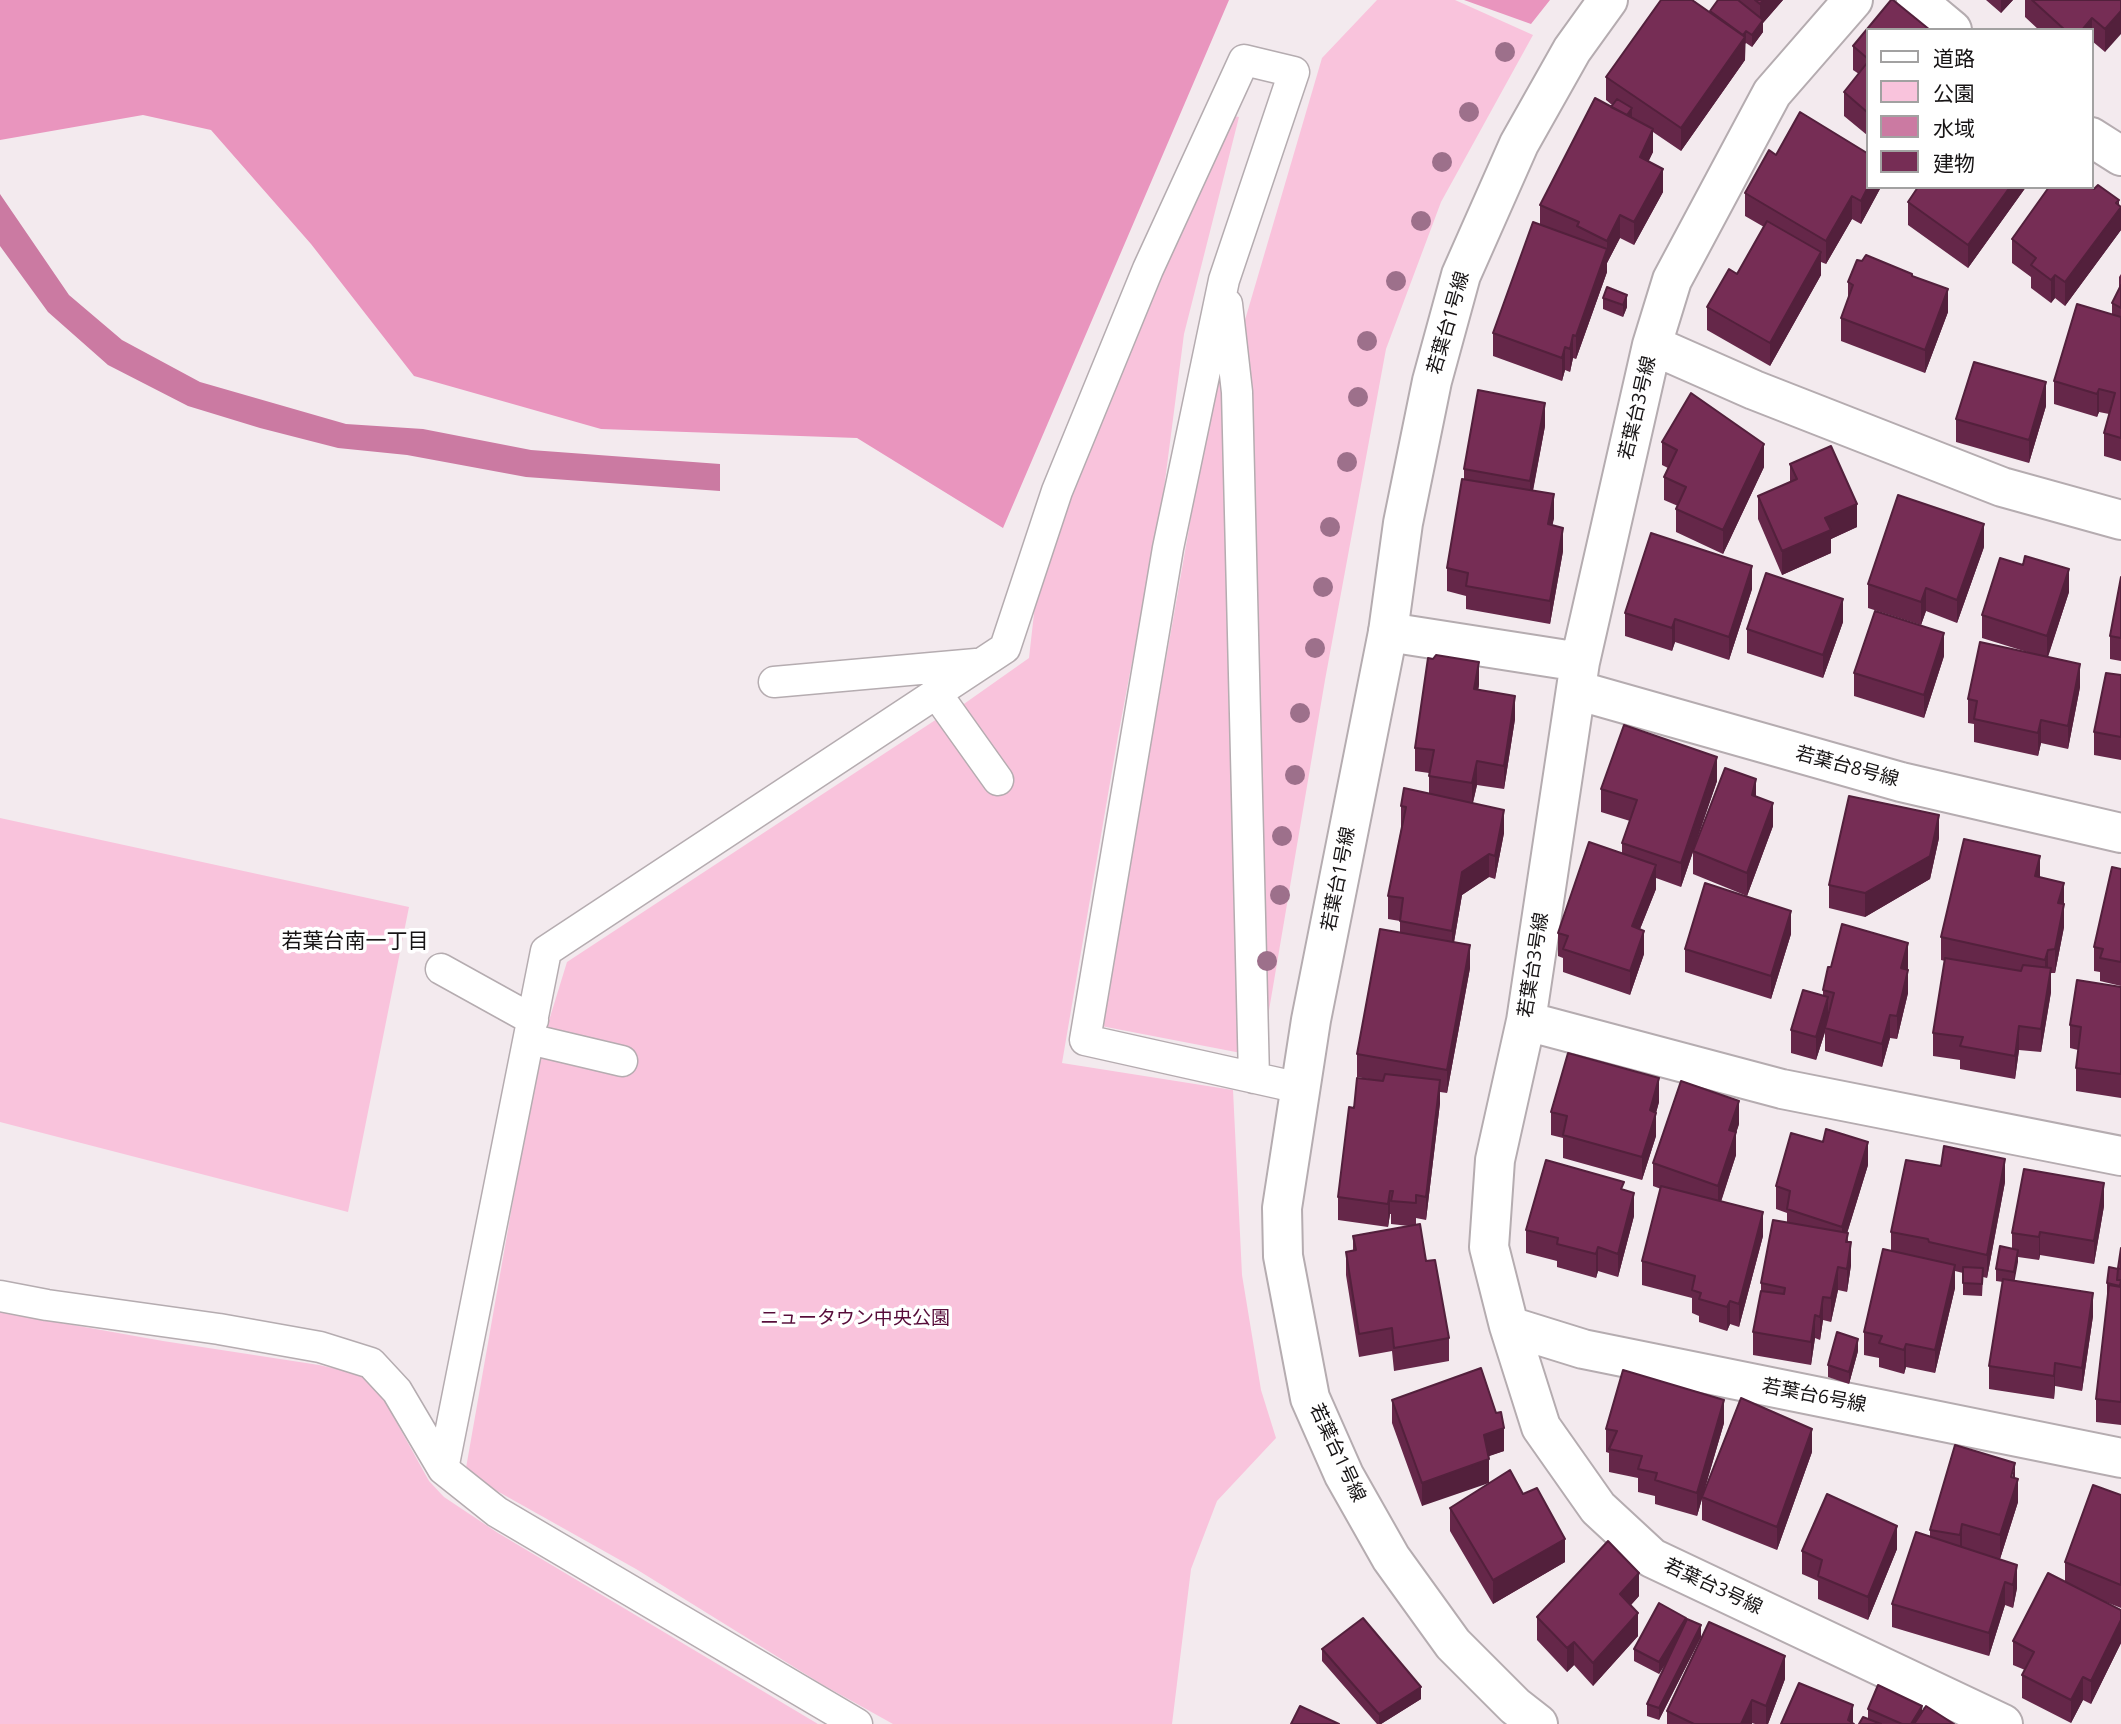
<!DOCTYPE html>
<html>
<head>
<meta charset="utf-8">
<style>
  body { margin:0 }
  #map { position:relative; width:2121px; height:1724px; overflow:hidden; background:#f3eaee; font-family:"Open Sans","Noto Sans JP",sans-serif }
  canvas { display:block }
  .legend { position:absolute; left:1866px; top:28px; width:228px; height:161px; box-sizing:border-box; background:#fff; border:2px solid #a2a1a1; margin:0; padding:9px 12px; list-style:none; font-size:21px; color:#171415 }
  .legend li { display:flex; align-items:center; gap:14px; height:35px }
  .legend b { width:35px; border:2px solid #a2a1a1 }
</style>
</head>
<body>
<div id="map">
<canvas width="2121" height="1724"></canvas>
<ul class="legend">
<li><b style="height:9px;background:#fff"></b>道路</li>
<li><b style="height:19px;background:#f9c3dc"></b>公園</li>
<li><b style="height:19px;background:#cb7aa2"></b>水域</li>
<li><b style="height:19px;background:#762d55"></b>建物</li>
</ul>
</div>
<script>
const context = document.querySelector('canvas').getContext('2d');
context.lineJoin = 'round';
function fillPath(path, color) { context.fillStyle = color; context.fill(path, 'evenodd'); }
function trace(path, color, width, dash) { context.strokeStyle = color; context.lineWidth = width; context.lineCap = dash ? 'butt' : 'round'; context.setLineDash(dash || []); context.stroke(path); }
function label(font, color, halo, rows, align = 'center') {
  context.font = font + ' "Open Sans","Noto Sans JP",sans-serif'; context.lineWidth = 7; context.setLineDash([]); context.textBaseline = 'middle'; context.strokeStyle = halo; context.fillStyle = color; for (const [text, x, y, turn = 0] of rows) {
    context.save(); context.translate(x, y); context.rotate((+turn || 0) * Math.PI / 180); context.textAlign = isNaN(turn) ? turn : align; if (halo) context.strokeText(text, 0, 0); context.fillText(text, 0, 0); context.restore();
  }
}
fillPath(new Path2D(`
  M1377 0H1455L1533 35 1441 202 1386 349 1325 680 1266 1028 1245 320 1322 58Z
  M1228 115 1239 117 1184 334 1162 504 1118 736 1062 1063 1233 1090 1242 1275 1261 1390 1276 1438 1217 1501 1191 1569 1172 1724H893L823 1685 636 1569 481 1482 466 1468 539 1053 567 962 943 715 990 791 961 706 1029 658 1038 578Z
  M1222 331 1241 1053 1101 1026C1141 794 1185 563 1222 331Z
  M0 818 409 907 348 1212 0 1122Z
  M0 1312 163 1341 319 1365 363 1375 382 1396 429 1481 444 1497 498 1533 818 1724H0Z`), '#f9c3dc');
fillPath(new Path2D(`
  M0 0H1229L1003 528 857 438 601 429 414 376 311 244 211 130 143 115 0 140Z
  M1464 0H1550L1531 24Z`), '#e995be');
fillPath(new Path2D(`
  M0 194 69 295 122 340 200 382 346 424 423 429 531 450 720 464V491L526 477 407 455 338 448 260 428 188 406 108 365 48 312 0 246Z`), '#cb7aa2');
const lane = new Path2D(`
  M1227 304 1237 392 1254 1078
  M774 682 976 664
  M936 693 998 780
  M441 969 533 1020
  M529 1039 622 1061
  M0 1296 47 1305 219 1329 320 1347 371 1363 397 1391 443 1469 497 1512 857 1724
  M443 1469 546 951 1005 648 1057 491 1148 269 1244 60 1294 72 1224 280 1168 548 1085 1040 1300 1088`);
const street = new Path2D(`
  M1853 0 1772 93 1672 280 1652 345 1580 662 1526 1021 1495 1160 1489 1247 1509 1326 1541 1427 1598 1508 1652 1558 2003 1724
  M1916 0 1952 30
  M2091 137 2121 156
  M1652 345 1754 390 2002 487 2121 520
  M1388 632 1580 662
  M1576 690 1901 782 2121 833
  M1526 1021 1782 1089 2121 1156
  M1509 1326 1583 1349 2121 1458`);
const secondary = new Path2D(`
  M1538 1724 1515 1706 1453 1644 1391 1558 1344 1475 1310 1398 1283 1256 1282 1208 1311 1020 1388 632 1403 523 1432 381 1461 275 1519 144 1572 50 1608 0`);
trace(lane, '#b5acb0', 33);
trace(street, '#b5acb0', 42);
trace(secondary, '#b5acb0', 42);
trace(lane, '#fff', 30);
trace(street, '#fff', 38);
trace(secondary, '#fff', 38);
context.fillStyle = '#9d708b';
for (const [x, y] of [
  [1505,52],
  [1469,112],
  [1442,162],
  [1421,221],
  [1396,281],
  [1367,341],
  [1358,397],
  [1347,462],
  [1330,527],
  [1323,587],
  [1315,648],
  [1300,713],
  [1295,775],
  [1282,836],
  [1280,895],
  [1267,961]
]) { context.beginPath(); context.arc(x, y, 10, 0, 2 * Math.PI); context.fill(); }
fillPath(new Path2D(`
  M1697 0 1695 2 1710 12 1718 0H1783L1763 23V32L1752 47 1746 43 1745 44V60L1681 151 1653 132V152L1648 161 1663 192 1634 245 1620 238 1607 263V272L1576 359 1573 358 1570 372 1565 370 1562 381 1493 356V333L1540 224V205L1612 105 1606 100V77Z
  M1986 0H2013L2001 13Z
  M2025 0H2121L2105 52 2092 41 2091 43V30H2039L2025 17Z
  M1867 30V135L1844 116V92L1859 74 1853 70V46Z
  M1776 155 1867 187H1881L1861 224 1852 219 1826 264 1821 262V275L1770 366 1707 330V307L1737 274 1764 227 1745 216V193Z
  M2026 187 1968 268 1908 225V202Z
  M2119 206 2121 230 2065 306 2055 298 2051 303 2031 288V277L2012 263V239Z
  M2121 274V461L2104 456V433L2109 414 2099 412 2097 417 2054 404V381L2112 314V303L2119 289V277Z
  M1912 276 1948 312 1925 373 1841 341V318L1848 299V282Z
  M1603 298 1627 307 1623 317 1603 309Z
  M2046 406 2029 463 1956 442V419Z
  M1545 426 1533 491 1554 518 1552 525 1563 551 1550 624 1466 609V596L1447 591V568L1464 479V469Z
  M1662 442 1764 467 1723 554 1676 532V509L1678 506 1664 500V477L1668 468 1662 465Z
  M1790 464 1857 527 1831 539V553L1782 575 1758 519V496L1790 483Z
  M1984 547 1957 623 1926 611 1921 625 1868 608V584Z
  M2121 577V661L2110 659V636Z
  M1752 589 1729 660 1675 642 1672 651 1625 636V613Z
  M2069 592 2048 657 2080 687 2068 749 2041 743 2038 756 1974 742V724L1968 723V699L2027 652 1982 638V615Z
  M1843 622 1823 678 1747 653V629Z
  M1944 656 1924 718 1854 696V673Z
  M2121 675V760L2094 755V732Z
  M1479 685 1478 690 1515 719 1504 789 1477 785 1473 803 1504 833 1495 879 1489 877 1462 895 1454 942 1470 968 1447 1093 1440 1092V1103L1426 1220 1416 1218V1225L1449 1338V1361L1394 1371 1392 1351 1359 1357 1346 1275V1252L1353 1251V1236L1409 1226 1391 1224V1214H1390L1388 1227 1338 1220V1197L1354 1108 1368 1079 1357 1077V1054L1400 933V921L1388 919V896L1401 829V806L1429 793V773L1415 771V748Z
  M1717 781 1694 847 1756 796 1773 826 1747 896 1693 874V852L1681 887 1656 878V889L1640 929 1644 954 1630 995 1563 972V958L1558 956V933L1622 853V843L1630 821 1601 812V789Z
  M1939 838 1930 879 1865 917 1829 908V885Z
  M2121 869V986L2100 981V972L2094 971V947Z
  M2040 877 2064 883V927L2055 973H2051V992L2041 1052 2019 1050 2015 1079 1960 1069V1060L1933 1056V1033L1945 961 1941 960V937Z
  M1791 934 1771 999 1685 972V949Z
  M1908 967V993L1897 1039 1890 1038 1882 1067 1825 1051V1032L1816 1060 1791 1053V1030L1823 995V990Z
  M2121 987V1098L2076 1091V1068L2078 1050 2070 1048V1025Z
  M1659 1102 1656 1113V1136L1642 1180 1563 1158V1138L1551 1135V1112Z
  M1739 1124 1736 1133V1155L1721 1202 1763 1236 1739 1327 1730 1324 1727 1331 1699 1322V1316L1692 1313V1298L1642 1285V1261L1661 1189 1653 1186V1163Z
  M1868 1165 1847 1233 1851 1265 1847 1292 1838 1290 1831 1322 1823 1320 1820 1340 1815 1338 1811 1365 1753 1355V1332L1761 1292V1283L1787 1222V1213L1776 1209V1186Z
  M2005 1182 1987 1278 1983 1277 1982 1296 1963 1295V1273L1955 1271V1288L1935 1373 1906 1367 1904 1374 1879 1367V1358L1864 1355V1332L1891 1251V1232Z
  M1624 1190 1634 1216 1618 1277 1598 1271 1596 1278 1557 1267V1261L1526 1253V1230Z
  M2104 1206 2094 1264 2040 1255 2039 1260 2018 1257 2014 1280 2093 1316 2082 1391 2055 1386 2054 1399 1989 1389V1366L2003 1282 1996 1281V1269L2012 1249V1233Z
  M2121 1248V1425L2096 1422V1399L2108 1295H2107V1283L2118 1269V1280V1268Z
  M1858 1351 1849 1384 1828 1377V1365Z
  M1392 1400 1496 1413 1504 1451 1488 1456 1422 1506 1392 1423Z
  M1724 1423 1704 1491 1812 1452 1777 1550 1702 1520V1499L1697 1516 1655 1504V1496L1638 1492V1478L1609 1472V1453L1606 1452V1429Z
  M2015 1478 2018 1502 2000 1559 2017 1588 2013 1608 2005 1605 1989 1656 1892 1627V1604L1930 1536V1530Z
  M1523 1494 1565 1562 1493 1604 1450 1531V1508Z
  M2121 1495V1608L2098 1599 2121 1610V1643L2091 1704 2083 1700 2071 1723 2022 1698V1675L2025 1670 2013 1665V1641L2065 1582V1562Z
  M1897 1549 1868 1620 1818 1599V1581L1802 1574V1551Z
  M1639 1596 1631 1605 1638 1636 1593 1686 1574 1665 1567 1672 1537 1640V1617Z
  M1686 1622 1701 1637 1659 1720 1647 1716V1704L1668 1660 1659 1674 1634 1661V1649Z
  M1322 1649 1421 1699 1381 1724H1377L1322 1661Z
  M1785 1679 1768 1724H1755L1752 1723V1724H1667V1711Z
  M1868 1709 1922 1712 1954 1724H1859L1868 1719Z`), '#652749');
fillPath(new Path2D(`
  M1763 0H1783L1763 23V32L1752 47V35L1760 25V4Z
  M2001 0H2013L2001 13Z
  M2121 11V34L2105 52V29Z
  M2092 18V41L2091 43V30H2082Z
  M1746 31 1745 60 1681 151V128Z
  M1632 108V120L1625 118Z
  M1653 129V152L1640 180V157Z
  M1663 169V192L1634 245V222Z
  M1868 187H1881L1861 224V201Z
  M2010 187H2026L1968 268V245Z
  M1852 196V219L1826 264V241Z
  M2119 200V209L2121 207V230L2065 306V282Z
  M1620 215V238L1607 263V272L1576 359V336L1607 251V241Z
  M1821 252V275L1770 366V343Z
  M2055 275V298L2051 303V280Z
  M1948 289V312L1925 373V350Z
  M1627 295V307L1623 317V305Z
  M1573 335V358L1570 372V349Z
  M1565 347V370L1562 381V358Z
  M2046 382V406L2029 463V440Z
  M2099 389V412L2097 417V394Z
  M1545 403V426L1530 505V481Z
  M1764 444V467L1723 554V530Z
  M1554 494V518L1548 548V524Z
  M1857 504V527L1831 539V553L1782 575V551L1825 518Z
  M1984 524V547L1957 623V600Z
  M1563 528V551L1550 624V601Z
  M1752 566V589L1729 660V637Z
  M2069 569V592L2047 659V636Z
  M1926 588V611L1921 625V602Z
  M1843 599V622L1823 678V655Z
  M1675 619V642L1672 651V628Z
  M1944 633V656L1924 718V695Z
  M1479 662V685L1474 713V689Z
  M2080 664V687L2068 749V726Z
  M1515 696V719L1504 789V766Z
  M2041 720V743L2038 756V733Z
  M1717 757V781L1681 887V863Z
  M1477 761V785L1472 806V783Z
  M1756 779V803L1752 795Z
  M1773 803V826L1747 896V873Z
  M1504 810V833L1495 879V856Z
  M1939 815V838L1930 879 1865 917V893Z
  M1489 854V877L1462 895 1452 954V931L1462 872Z
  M2040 856V880L2035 876Z
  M1656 865V889L1632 949V926Z
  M2064 883V906L2058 903Z
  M2064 904V927L2055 973V949Z
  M1791 911V934L1771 999V976Z
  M1644 931V954L1630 995V971Z
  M1908 943V967L1901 991V968Z
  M1470 945V968L1447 1093V1070Z
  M2048 950V973L2045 983V960Z
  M2051 968V992L2041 1052V1029Z
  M1908 970V993L1897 1039V1016Z
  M1828 997V1020L1825 1028V1032L1816 1060V1037Z
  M1890 1015V1038L1882 1067V1044Z
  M2019 1026V1050L2015 1079V1056Z
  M1659 1078V1102L1652 1127 1656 1113V1136L1642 1180V1157L1650 1110Z
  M1440 1080V1103L1426 1220V1197Z
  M1739 1101V1124L1736 1133V1155L1718 1210V1186L1729 1130Z
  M1868 1142V1165L1842 1250V1227Z
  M2005 1159V1182L1987 1278V1255Z
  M2104 1183V1206L2094 1264V1241Z
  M1390 1191V1214L1388 1227V1204Z
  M1634 1193V1216L1618 1277V1254Z
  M1763 1212V1236L1739 1327V1304Z
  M2040 1232V1255L2039 1260V1237Z
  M1851 1242V1265L1847 1292V1269Z
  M1598 1247V1271L1596 1278V1254Z
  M2018 1250V1262L2014 1284V1272Z
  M1955 1265V1288L1935 1373V1350Z
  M1838 1267V1290L1831 1322V1298Z
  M2093 1293V1316L2082 1391V1368Z
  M1823 1297V1320L1820 1340V1317Z
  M1730 1301V1324L1727 1331V1307Z
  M1815 1315V1338L1811 1365V1342Z
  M1858 1339V1351L1849 1384V1372Z
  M1906 1344V1367L1904 1374V1350Z
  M2055 1363V1386L2054 1399V1376Z
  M1724 1400V1423L1697 1516V1493Z
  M1504 1428V1451L1484 1458V1435Z
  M1812 1429V1452L1777 1550V1527Z
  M1489 1459V1483L1422 1506V1483Z
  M2015 1463V1486L2018 1479V1502L2000 1559V1535Z
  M1962 1524V1547L1960 1558V1535Z
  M1897 1526V1549L1868 1620V1597Z
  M1565 1539V1562L1493 1604V1580Z
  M2017 1565V1588L2013 1608V1585Z
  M1639 1573V1596L1620 1617V1594Z
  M2005 1582V1605L1989 1656V1633Z
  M1638 1613V1636L1593 1686V1663Z
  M1686 1618V1630L1659 1674V1662Z
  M2121 1620V1643L2091 1704V1681Z
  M1701 1625V1637L1659 1720V1708Z
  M1574 1642V1665L1567 1672V1648Z
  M1785 1656V1679L1768 1724H1766V1706Z
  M2083 1677V1700L2071 1723V1700Z
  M1421 1687V1699L1381 1724H1379V1714Z
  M1752 1700V1724H1741Z
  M1853 1705V1724L1848 1720Z
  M1922 1706V1717L1918 1724H1911Z`), '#53203c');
const building = new Path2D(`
  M1661 0H1692L1745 37 1681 128 1606 77Z
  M1718 0H1738L1763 20 1752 35 1746 31 1743 35 1710 11Z
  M1755 0H1763L1760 4Z
  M1891 0H1893L1930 30H1867V58L1853 46Z
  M2032 0H2121V11L2105 29 2092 18 2082 30H2065Z
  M1867 63V112L1844 92Z
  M1595 98 1653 129 1640 157 1663 169 1634 222 1620 215 1607 241 1577 226 1579 222 1540 205Z
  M1617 99 1632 108 1627 115 1611 107Z
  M1800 112 1867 153V187H1868L1861 201 1852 196 1826 241 1745 193 1769 150 1776 155Z
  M2098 185 2119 200 2116 203 2121 207 2065 282 2055 275 2051 280 2031 265 2036 258 2012 239 2049 187H2091L2094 189Z
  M1918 187H2010L1968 245 1908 202Z
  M1767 221 1821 252 1770 343 1707 307 1729 269 1737 274Z
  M1533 222 1607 249 1576 336 1573 335 1570 349 1565 347 1562 358 1493 333Z
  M1866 255 1912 274V276L1948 289 1925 350 1841 318 1853 285 1848 282 1857 260 1862 261Z
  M2121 285V308L2112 303Z
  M1607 287 1627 295 1623 305 1603 298Z
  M2077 304 2121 317V438L2104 433 2115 393 2099 389 2097 394 2054 381Z
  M1974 362 2046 382 2029 440 1956 419Z
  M1478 390 1545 403 1530 481 1464 469Z
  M1691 393 1764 444 1723 530 1676 509 1686 487 1664 477 1677 450 1662 442Z
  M1831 446 1857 504 1825 518 1831 530 1782 551 1758 496 1797 479 1790 464Z
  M1462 479 1554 494 1548 524 1563 528 1550 601 1466 586 1468 573 1447 568Z
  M1898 495 1984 524 1957 600 1926 588 1921 602 1868 584Z
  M1651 533 1752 566 1729 637 1675 619 1672 628 1625 613Z
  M2025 556 2069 569 2047 636 1982 615 2000 558 2023 565Z
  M1766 573 1843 599 1823 655 1747 629Z
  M2121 577V638L2110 636Z
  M1875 611 1944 633 1924 695 1854 673Z
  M1980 642 2080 664 2068 726 2041 720 2038 733 1974 719 1977 701 1968 699Z
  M1436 655 1479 662 1474 689 1515 696 1504 766 1477 761 1472 783 1429 776 1434 750 1415 748 1428 658 1433 659Z
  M2106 673 2121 675V737L2094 732Z
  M1624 725 1717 757 1681 863 1622 843 1637 800 1601 789Z
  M1725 768 1756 779 1752 795 1773 803 1747 873 1693 851Z
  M1404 788 1504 810 1495 856 1489 854 1462 872 1452 931 1400 921 1403 898 1388 896 1406 807 1401 806Z
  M1849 796 1939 815 1930 856 1865 893 1829 885Z
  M1964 839 2040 856 2035 876 2064 883 2058 903 2064 904 2055 949 2048 950 2045 960 1941 937Z
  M1589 842 1656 865 1632 926 1644 931 1630 971 1563 949 1568 936 1558 933Z
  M2112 867 2121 869V962L2100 958 2103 949 2094 947Z
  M1705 883 1791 911 1771 976 1685 949Z
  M1842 924 1908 943 1901 968 1908 970 1897 1016 1890 1015 1882 1044 1825 1028 1834 993 1823 990 1828 967H1831Z
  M1380 929 1470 945 1447 1070 1357 1054Z
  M1945 958 2021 971 2023 965 2051 968 2041 1029 2019 1026 2015 1056 1960 1046 1963 1037 1933 1033Z
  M2077 980 2121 987V1074L2076 1068 2081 1027 2070 1025Z
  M1803 990 1828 997 1816 1037 1791 1030Z
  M1568 1053 1659 1078 1650 1110 1656 1113 1642 1157 1563 1135 1567 1116 1551 1112Z
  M1385 1074 1440 1080 1426 1197 1416 1195V1203L1391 1201 1393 1191H1390L1388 1204 1338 1197 1349 1107 1354 1108 1357 1078 1383 1081Z
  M1681 1081 1739 1101 1729 1130 1736 1132 1718 1186 1653 1163Z
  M1826 1129 1868 1142 1842 1227 1787 1209 1790 1191 1776 1186 1791 1133 1823 1142Z
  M1944 1146 2005 1159 1987 1255 1929 1242 1928 1239 1891 1232 1906 1160 1941 1166Z
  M1546 1160 1624 1182 1621 1189 1634 1193 1618 1254 1598 1247 1596 1254 1557 1244 1558 1238 1526 1230Z
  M2024 1169 2104 1183 2094 1241 2040 1232 2039 1237 2012 1233Z
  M1661 1186 1763 1212 1739 1304 1730 1301 1727 1307 1699 1299 1701 1293 1692 1290 1695 1276 1642 1261Z
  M1773 1220 1848 1233 1846 1242H1851L1847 1269 1838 1267 1831 1298 1823 1297 1820 1317 1815 1315 1811 1342 1753 1332 1761 1291 1784 1294 1785 1288 1761 1283Z
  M1420 1224 1426 1261 1435 1260 1449 1338 1394 1348 1392 1328 1359 1334 1346 1252 1356 1250 1353 1236Z
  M2000 1246 2018 1250 2014 1272 1996 1269Z
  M2121 1248V1269L2118 1268Z
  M1883 1249 1955 1265 1935 1350 1906 1344 1904 1350 1879 1343 1882 1336 1864 1332Z
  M1963 1267 1983 1268 1982 1284 1963 1283Z
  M2109 1267 2118 1269 2117 1280H2121L2120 1286 2107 1283Z
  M2003 1279 2093 1293 2082 1368 2055 1363 2054 1376 1989 1366Z
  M2109 1285 2121 1287V1402L2096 1399Z
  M1837 1332 1858 1339 1849 1372 1828 1365Z
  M1481 1368 1496 1413 1501 1412 1504 1428 1484 1435 1489 1459 1422 1483 1392 1400Z
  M1623 1370 1724 1400 1697 1493 1655 1480 1657 1473 1638 1469 1642 1456 1609 1449 1617 1431 1606 1429Z
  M1741 1398 1812 1429 1777 1527 1702 1497Z
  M1955 1445 2015 1463 2011 1477 2018 1479 2000 1535 1962 1524 1960 1535 1930 1530Z
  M1510 1470 1523 1494 1537 1488 1565 1539 1493 1580 1450 1508Z
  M2093 1485 2121 1495V1585L2065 1562Z
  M1827 1494 1897 1526 1868 1597 1818 1576 1822 1560 1802 1551Z
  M1916 1532 2017 1565 2013 1585 2005 1582 1989 1633 1892 1604Z
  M1608 1541 1639 1573 1620 1594 1638 1613 1593 1663 1574 1642 1567 1648 1537 1617Z
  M2048 1573 2121 1610V1620L2091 1681 2083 1677 2071 1700 2022 1675 2034 1652 2013 1641Z
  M1659 1603 1686 1618 1659 1662 1634 1649Z
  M1363 1618 1421 1687 1379 1714 1322 1649Z
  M1687 1619 1701 1625 1659 1708 1647 1704Z
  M1709 1622 1785 1656 1766 1706 1752 1700 1741 1724H1694L1667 1711Z
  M1799 1683 1853 1705 1848 1720 1854 1724H1781Z
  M1878 1685 1922 1706 1911 1724H1902L1868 1709Z
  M1300 1706 1339 1724H1291Z
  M1926 1706 1954 1724H1914Z
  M1863 1717 1881 1724H1859Z`);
fillPath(building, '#762d55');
trace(building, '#53203c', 2);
label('19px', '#171415', '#fff', [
  ["若葉台1号線",1449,323,-74],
  ["若葉台3号線",1638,408,-77],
  ["若葉台8号線",1847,767,15],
  ["若葉台1号線",1339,879,-79],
  ["若葉台3号線",1534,965,-81],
  ["若葉台6号線",1814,1396,11],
  ["若葉台1号線",1337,1453,65],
  ["若葉台3号線",1713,1587,25]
]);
label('19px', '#570d3a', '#fff', [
  ["ニュータウン中央公園",855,1319]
]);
label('21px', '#171415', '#fff', [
  ["若葉台南一丁目",355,942]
]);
</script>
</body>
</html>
